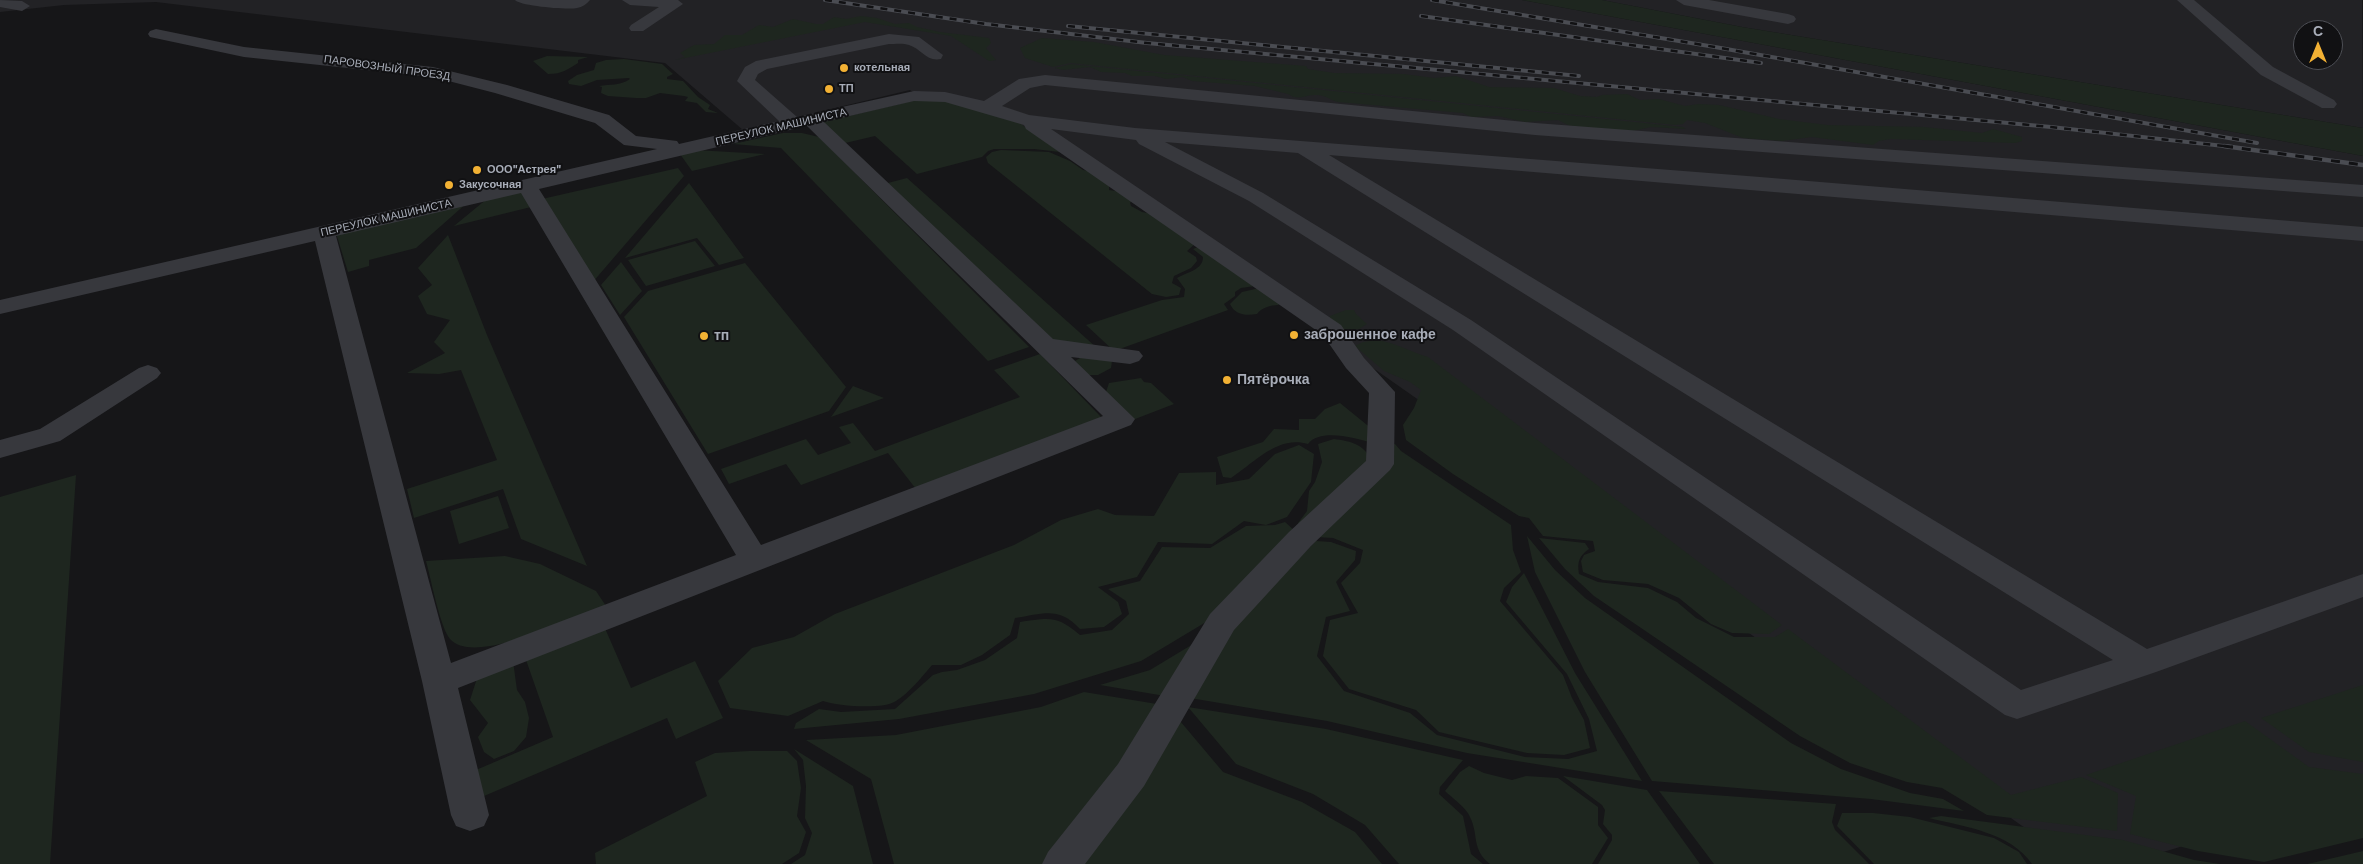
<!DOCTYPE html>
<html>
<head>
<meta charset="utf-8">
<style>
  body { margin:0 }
  #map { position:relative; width:2363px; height:864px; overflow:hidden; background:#161618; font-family:"Work Sans",sans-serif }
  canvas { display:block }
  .north { position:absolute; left:2293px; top:20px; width:50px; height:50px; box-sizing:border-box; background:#111113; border:1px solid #4d4f55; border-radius:50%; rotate:0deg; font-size:14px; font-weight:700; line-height:20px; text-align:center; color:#a8adb8 }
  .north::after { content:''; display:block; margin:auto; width:18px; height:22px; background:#f2b134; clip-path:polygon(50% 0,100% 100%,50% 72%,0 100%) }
</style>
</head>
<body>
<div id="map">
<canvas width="2363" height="864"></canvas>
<div class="north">С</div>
</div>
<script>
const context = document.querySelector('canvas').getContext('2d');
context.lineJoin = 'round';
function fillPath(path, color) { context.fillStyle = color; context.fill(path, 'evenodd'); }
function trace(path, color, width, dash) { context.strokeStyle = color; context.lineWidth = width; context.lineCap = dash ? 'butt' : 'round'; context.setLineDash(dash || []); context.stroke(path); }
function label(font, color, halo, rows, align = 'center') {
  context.font = font + ' "Work Sans",sans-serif'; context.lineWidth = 4; context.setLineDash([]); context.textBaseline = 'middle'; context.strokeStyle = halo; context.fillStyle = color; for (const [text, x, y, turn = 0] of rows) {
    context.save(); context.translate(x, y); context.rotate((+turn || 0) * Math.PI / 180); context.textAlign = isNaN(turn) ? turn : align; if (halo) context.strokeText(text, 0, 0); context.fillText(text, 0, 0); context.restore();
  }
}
fillPath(new Path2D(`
  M0 0H1522L2363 156V791L2124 864H2076L1443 417 1030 128 924 101 910 90 743 130 665 63 156 2 64 5 0 12Z
  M1602 0H2362L2363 128 1742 27ZM2303 30H2333V60H2303Z`), '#222225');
fillPath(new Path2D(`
  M1522 0H1602L1742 27 2363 128V156Z
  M861 16 877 18 895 24 909 23 917 27 940 32 989 38 991 43 986 48 996 60 989 61 951 36 865 22 675 60 685 57 680 53 694 45 714 44 725 35H742L759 25 773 27 793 19 816 24H823L834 17 846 19Z
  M1042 38 1094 42 1164 55 1306 66 1308 69 1334 73 1404 74 1434 78 1456 76 1489 87 1554 88 1580 96 1597 97 1602 95 1627 94 1640 100 1659 99 1685 106 1699 104 1719 105 1779 119 1827 125 1924 127 1982 133 1993 129 2022 137V141L2015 143 1891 139 1879 141 1873 145 1812 137 1782 141 1743 138 1705 123 1687 120 1683 124 1675 125 1070 63 1053 67 1025 58 1020 48Z
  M547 56 588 57 578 60V63C568 69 563 74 548 74L533 61Z
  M624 59 662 64 673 74 667 77V79L683 81 698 97 710 105 708 109 718 113 706 112 697 103 685 101 688 97 684 96 660 93 646 98H636L608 96 601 93 602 87 599 86C610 84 620 86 630 79L629 78 597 80 581 86 569 84 568 81 577 75 594 70 596 63 606 60Z
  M1070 64 1683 127 1686 129 1651 127 1633 131 1590 130 1568 125 1558 120 1525 122 1498 116 1471 117 1463 113 1338 102C1330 100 1324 94 1315 95 1305 95 1298 101 1288 94L1255 86 1192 81 1183 77 1166 79 1155 76H1132L1125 73 1101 72 1090 67 1063 70 1055 68Z
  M920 99 942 100 1018 122 1060 152 1034 149H994L988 151 982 157 917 174 875 136 841 144 819 123Z
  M783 133H802L819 137 1029 347 988 361 781 148 733 144Z
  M695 150 765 154 692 171 680 154Z
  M1001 150 1049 152 1070 161 1083 170 1099 173 1109 186V190L1128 193 1135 197 1130 203 1131 206 1142 212 1159 215 1197 242 1187 251 1196 257 1197 261 1191 268 1174 276 1172 283 1181 288 1179 295 1166 297 1152 294 988 163 986 157 992 152Z
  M678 168 684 176 592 283 542 199Z
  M907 178 1097 348 1050 343 884 184Z
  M689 183 744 258 719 265 697 238 625 258Z
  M522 190 531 207 454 226 488 198Z
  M468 202 416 248 369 260V266L348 272 336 233Z
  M448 235 487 335 587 566 521 539 503 489 414 518 407 489 497 460 461 370 439 374 407 373 445 353 434 342 450 320 427 314 418 296 432 285 418 268Z
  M695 241 715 266 646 286 628 260Z
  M1203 245 1262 285 1241 288 1235 292V296L1224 304 1228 310 1114 351 1086 325 1162 300 1184 297 1185 289 1177 278C1187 272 1203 270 1203 257L1193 249Z
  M621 262 642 291 620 315 601 285Z
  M745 263 846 387 829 411 708 454 624 317 648 291Z
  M1264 287 1281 302 1278 305C1271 305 1261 308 1257 314 1246 316 1235 315 1230 304L1242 292Z
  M1346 310H1354L1356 314 1367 324 1359 329 1346 331 1330 319V316Z
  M1378 340C1396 343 1411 352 1428 357L1782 625 1769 634 1732 633 1711 624 1679 598 1648 584 1603 580 1583 572 1581 561 1584 555 1595 551 1593 541 1543 536 1529 518 1519 516 1453 474 1406 440 1403 425 1414 408 1421 390 1410 382 1384 371 1355 346 1363 342Z
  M1040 354 1102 418 916 489 888 453 801 485 786 464 729 484 721 469 806 439 818 455 851 443 839 427 853 423 875 451 1020 397 994 370Z
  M1083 356 1112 361 1111 368 1098 375H1086L1075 361Z
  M1141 378 1144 382 1151 383 1174 404 1130 421 1105 395 1109 383Z
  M853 386 884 398 831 417Z
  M1340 403 1372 429V443C1356 438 1320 428 1308 444 1278 435 1255 462 1231 478L1223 477 1217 457 1263 442 1274 429 1299 430V419H1315L1325 409Z
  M1334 439C1350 441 1364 444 1371 460L1301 530 1298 523 1307 511 1309 491 1315 482 1322 462 1318 444Z
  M1395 444 1401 451 1511 525 1513 550 1521 572 1504 588 1500 601 1563 675 1572 698 1584 720 1590 748 1564 755 1527 753 1439 732 1416 710 1349 689 1323 656 1330 620 1358 613 1341 583 1360 563 1363 550 1333 538 1316 537 1389 445Z
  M1299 445 1314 454 1311 482 1287 517 1266 525 1244 521 1212 544 1158 542 1137 577 1098 587 1118 602 1122 614 1104 627 1080 629C1058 606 1044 614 1015 618L1010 635 982 655 961 665H932C921 678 910 692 896 701 883 710 837 706 823 701L788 716 730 708 718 681 752 648 794 637 835 614 1014 545 1061 520 1098 509 1115 515 1154 516 1179 473 1216 472V485L1249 479 1275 454Z
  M76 475 50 864H0V497Z
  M498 496 509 528 459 544 450 511Z
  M1285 522 1295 531 1216 616 1141 661 1034 694 899 719 794 729 796 723 819 709 841 712 895 709 933 675 942 672 957 670 985 660 1017 638 1020 622C1050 618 1056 615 1080 635L1112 630 1129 614 1126 601 1108 589 1140 581 1162 547 1210 548 1246 526 1275 525Z
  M1527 536 1555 570 1585 598 1791 743 1841 769 1910 793 1943 799 1964 811 1871 799 1652 781 1585 672 1535 572Z
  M1539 538 1585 543 1589 549C1579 556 1577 562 1579 574L1598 582 1648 588 1677 602 1696 618 1734 637H1775L1788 629 2011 795 2081 777 2118 793 2117 831 1987 815 1942 788 1907 782 1850 763 1800 736 1594 596 1565 569Z
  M1316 541 1331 542 1356 551 1355 560 1336 582 1350 611 1326 617 1317 656 1344 691 1410 713 1437 735 1525 757 1568 759 1597 751 1589 719 1567 674 1506 602 1512 587 1524 573 1575 673 1642 781 1467 753 1327 721 1190 698 1235 622Z
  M505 556 540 564 596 591 606 606C575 617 474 667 450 639 440 627 431 579 426 561Z
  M604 626 631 688 695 661 723 718 676 739 667 718 477 799 469 773 553 737 525 657Z
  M1203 638 1171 697 1100 685 1150 670Z
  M513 661 517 690 525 702 529 718 526 737 514 751 494 759 484 752 478 737 488 723 470 700 479 672Z
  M2363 685V762L2309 752 2261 718Z
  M1084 692 1163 705 1047 864H894L871 779 806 740 896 735 1041 707Z
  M1188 707 1326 729 1463 760 1440 787 1439 794 1463 816 1471 854 1483 864H1399L1365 825 1313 794 1236 764Z
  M1175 715 1223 772 1302 802 1355 832 1382 864H1073Z
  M2245 721 2309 767 2363 774V838L2264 862 2198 851 2130 834 2136 796 2086 775Z
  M794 749 853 786 873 864H791L805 855 812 833 805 818 806 786 803 760Z
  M749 751H787L797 761 801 788 797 816 806 832 799 853 782 864H596L595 853 707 796 695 762 715 753Z
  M1469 766 1484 773 1512 780 1526 776 1558 778 1598 807V825L1608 838 1592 864H1490C1471 849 1479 835 1470 817 1466 807 1452 798 1445 791L1460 772Z
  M1563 776 1647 790 1700 864H1598L1612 840V835L1603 824 1605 810 1602 805Z
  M1659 791 1836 804 1832 822 1835 830 1869 864H1714Z
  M1842 813H1873L1910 817 1994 838 2019 852 2027 864H1874L1837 826Z
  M1941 816 2123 840 2194 860 2220 864H2032C2010 832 1965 827 1929 818Z
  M2363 851V864H2307L2312 863Z`), '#1e261f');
fillPath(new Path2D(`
  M0 0 22 1 30 6 22 11 0 7Z
  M515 0H590C587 4 582 7 577 8 567 10 520 6 515 0Z
  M622 0H678L683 4 643 31H631L629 28 631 25 659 7 630 5Z
  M1676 0H1709L1788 14 1794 16 1796 19 1794 22 1788 24 1684 5Z
  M2177 0H2194L2273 67 2334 100 2337 104 2334 108H2322L2261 75Z
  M156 29 244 47 433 67 507 85 609 115 636 136 677 141 679 144 779 121 737 81 745 67 756 61 889 34 919 37 943 55 941 59C926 62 922 49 909 45 904 43 895 44 889 44L767 69 758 74 755 80 797 117 914 91 945 92 984 101 1019 79 1045 75 1535 123 2363 185V197L1535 135 1045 85 1030 88 1002 106 1029 115 1135 128 1760 177 2363 227V241L1329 155 2147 649 2363 574V597L2156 672 2029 715 2017 719 2005 715 1453 330 1249 201 1139 144 1136 140 1051 129 1341 325 1364 358 1395 392 1394 464 1390 470 1311 546 1234 630 1144 786 1085 864H1042L1048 852 1118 764 1210 614 1289 532 1366 461 1369 393 1346 368 1323 335 1026 129 1024 125 945 102 914 101 824 122 1053 339 1139 351 1143 356 1139 361 1130 364 1071 357 1135 419 1131 425 458 688 489 815 484 826 470 831 456 826 451 815 422 681 315 241 0 314V300L657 149 624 145 595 123 495 93 433 77 244 57 150 37 148 34 150 31ZM807 126 1103 416 761 545 539 189ZM1165 142 1298 153 2113 660 2021 690 1471 320 1263 193ZM521 193 736 555 451 663 336 236Z
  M148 365 157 368 161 373 157 378 60 441 0 458V440L40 429 139 368Z`), '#37383d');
const railFar1 = new Path2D(`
  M825 0 986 24 1147 43 2051 127 2233 147
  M1432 0 1715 47 2257 143
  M1421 16 1761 63
  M1068 26 1579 76`);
const rail = new Path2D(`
  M2224 146 2363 165`);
trace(railFar1, '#4a4c52', 4);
trace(rail, '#4a4c52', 4.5);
trace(railFar1, '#111113', 2.5, [7]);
trace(rail, '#111113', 3, [9]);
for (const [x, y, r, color] of [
  [844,68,5,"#f2b134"],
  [829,89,5,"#f2b134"],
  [477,170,5,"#f2b134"],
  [449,185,5,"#f2b134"],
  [1294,335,5,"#f2b134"],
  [704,336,5,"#f2b134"],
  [1227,380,5,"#f2b134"]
]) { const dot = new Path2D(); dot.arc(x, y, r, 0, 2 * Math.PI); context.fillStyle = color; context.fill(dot); trace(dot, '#111113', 2); }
label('11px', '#a8adb8', '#111113', [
  ["ПАРОВОЗНЫЙ ПРОЕЗД",387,68,8],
  ["ПЕРЕУЛОК МАШИНИСТА",781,127,-13],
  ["ПЕРЕУЛОК МАШИНИСТА",386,218,-13]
]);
label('bold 11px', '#a8adb8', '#111113', [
  ["котельная",854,68],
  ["ТП",839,89],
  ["ООО\"Астрея\"",487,170],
  ["Закусочная",459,185]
], 'left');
label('bold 14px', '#a8adb8', '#111113', [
  ["заброшенное кафе",1304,335],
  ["тп",714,336],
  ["Пятёрочка",1237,380]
], 'left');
</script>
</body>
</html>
